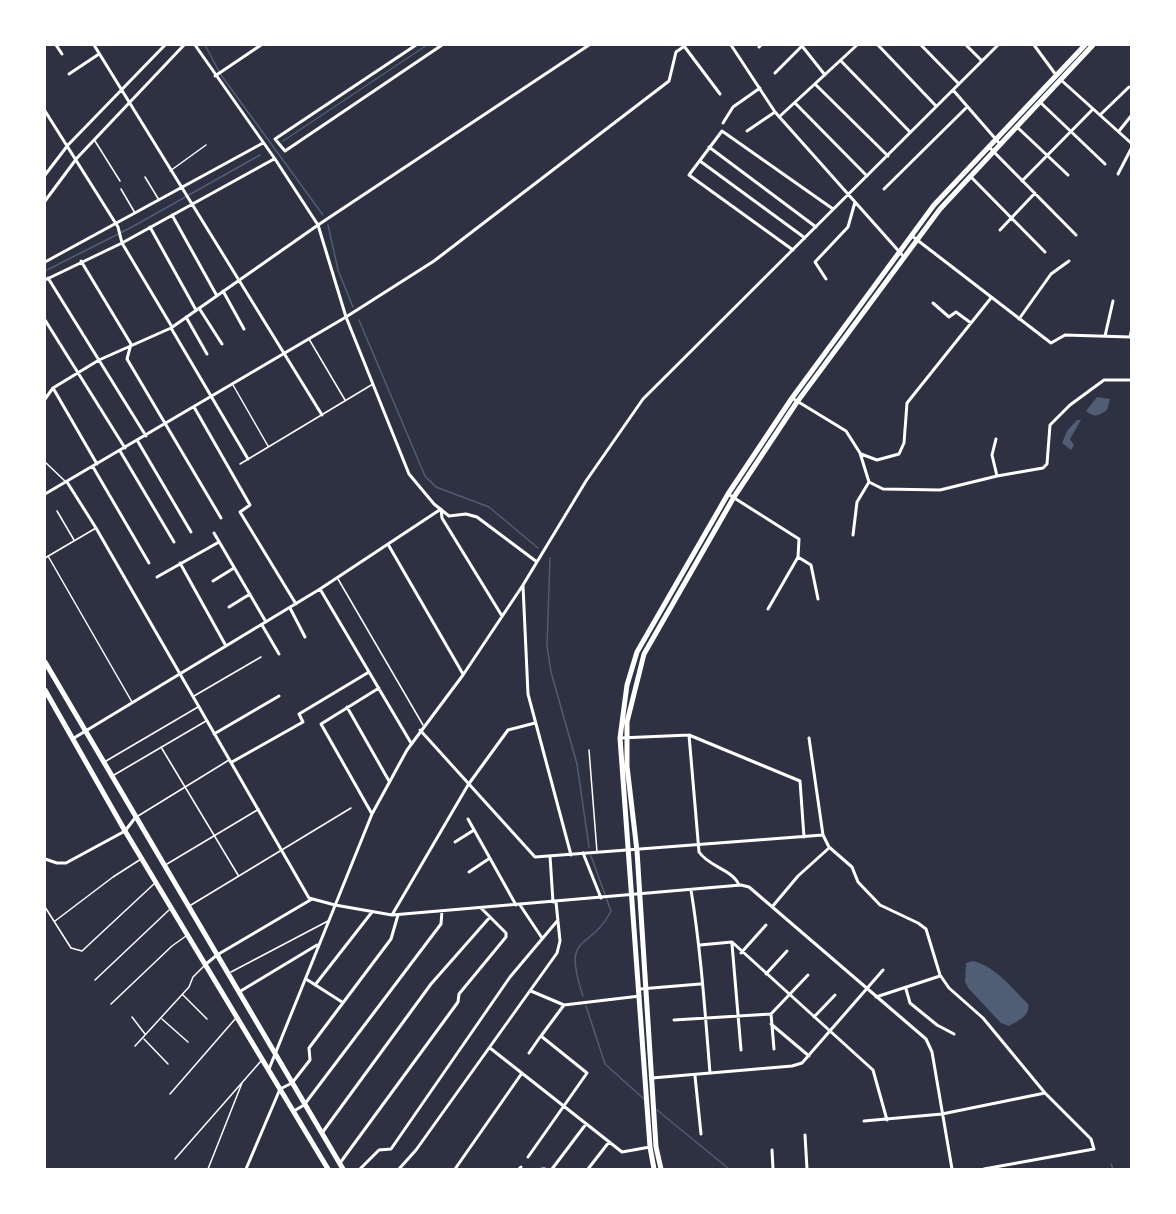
<!DOCTYPE html>
<html>
<head>
<meta charset="utf-8">
<style>
  body { margin:0 }
  #map { position:relative; width:1176px; height:1214px; overflow:hidden; background:#2d3142; font-family:Figtree,sans-serif }
  canvas { display:block }
  .frame { position:absolute; inset:0; border:46px solid #fff; pointer-events:none }
</style>
</head>
<body>
<div id="map">
<canvas width="1176" height="1214"></canvas>
<div class="frame"></div>
</div>
<script>
const context = document.querySelector('canvas').getContext('2d');
context.lineJoin = 'round';
function fillPath(path, color) { context.fillStyle = color; context.fill(path, 'evenodd'); }
function trace(path, color, width, dash) { context.strokeStyle = color; context.lineWidth = width; context.lineCap = dash ? 'butt' : 'round'; context.setLineDash(dash || []); context.stroke(path); }
fillPath(new Path2D(`
  M1097 397 1110 399 1107 410C1098 416 1095 418 1086 411Z
  M1077 420H1081L1070 439 1074 445 1071 450 1062 443 1067 431Z
  M973 961C995 966 1013 989 1028 1004 1031 1015 1018 1021 1009 1026L1001 1023 969 989 965 982 966 963Z`), '#4f5d75');
trace(new Path2D(`
  M205 45 221 75 323 215
  M283 141 427 45
  M328 225 338 270 353 307
  M45 271 132 227 260 155
  M359 320 425 476 436 487 489 507 538 548
  M550 558 547 646 551 672 577 764 589 847
  M583 996C561 930 590 953 611 911L591 856
  M586 1006 605 1064 644 1099
  M657 1110 729 1169
  M1111 1164 1113 1169`), '#4f5d75', 1.5);
trace(new Path2D(`
  M95 141 120 181
  M170 171 206 145
  M145 177 159 200
  M121 189 135 213
  M309 339 345 400
  M233 385 268 446
  M45 462 66 482
  M240 464 373 384
  M57 511 74 540
  M48 556 132 702
  M45 558 96 528
  M338 579 423 725
  M194 696 261 657
  M161 747 238 875
  M589 750 597 852
  M106 761 198 707
  M114 775 206 721
  M138 816 229 760
  M167 864 259 809
  M191 905 351 808
  M45 907 71 948 82 951 155 883
  M55 921 113 877 141 859
  M231 972 328 921
  M95 980 169 910
  M183 995 207 1019
  M111 1004 172 946 186 936
  M132 1017 145 1034
  M162 1019 188 1042
  M144 1039 168 1064
  M135 1046 189 987 193 977 204 966
  M170 1094 236 1018
  M175 1159 261 1061
  M208 1169 242 1083`), '#fff', 1.5);
trace(new Path2D(`
  M56 45 62 54
  M94 45 322 415
  M195 45 275 159 318 225 346 317 409 474 434 504 449 516 466 514 477 517 537 562
  M416 45 275 139 285 151 442 45
  M731 45 775 112 904 257
  M878 45 936 106
  M921 45 959 84
  M966 45 982 61
  M1034 45 1056 75
  M684 46 720 94
  M802 46 825 75
  M759 47 761 45
  M841 61 910 132
  M775 73 803 45
  M69 74 99 54
  M215 76 261 45
  M1061 80 1131 143
  M815 84 888 156
  M953 90 1000 144
  M795 103 867 176
  M1041 103 1105 164
  M45 111 118 227 122 243 172 327
  M1100 115 1129 87
  M779 117 857 45
  M723 123 733 107 760 88
  M1017 127 1068 175
  M747 131 775 112
  M1119 131 1131 116
  M709 147 816 227
  M990 148 1076 235
  M700 161 805 238
  M1118 174 1131 149
  M45 175 68 145 165 45
  M971 177 1045 252
  M1022 181 1093 109
  M884 189 967 107
  M45 201 77 158 184 45
  M172 215 217 296
  M150 227 196 310
  M1000 230 1035 193
  M912 236 1051 343 1065 335 1130 337 1131 332
  M793 250 689 175 722 131 833 209
  M81 261 131 344 127 359 221 518
  M45 262 263 143
  M48 278 146 436
  M826 279 815 262 848 227 855 202
  M45 280 122 243 274 159
  M223 291 244 329
  M933 303 949 317 956 312 971 323
  M199 308 222 344
  M186 317 207 354
  M1019 319 1051 274 1069 261
  M45 320 125 448
  M171 328 248 459
  M1105 336 1113 301
  M53 388 97 464
  M792 398 846 431 860 453 869 482 883 489 940 490 997 476 1043 468 1047 464 1050 425 1070 405 1104 380H1131
  M45 399 53 388 99 360 171 328 318 225 589 45
  M194 407 250 505 240 512 296 604
  M996 439 992 455 997 476
  M137 440 191 532
  M120 451 174 542
  M861 454 877 460 899 454 904 443 907 403 991 298
  M93 467 149 563
  M67 482 96 528 309 898 335 905 392 915 741 885 749 887 926 1039 932 1052 952 1169
  M45 494 346 317 434 261 669 81 676 52 686 45
  M728 494 799 539 798 557 768 609
  M214 533 266 622
  M853 535 857 502 869 482
  M389 546 463 674
  M798 557 811 565 818 599
  M180 563 226 646
  M157 577 219 542
  M213 581 234 568
  M523 586 528 694 571 855
  M320 589 411 743
  M229 607 250 594
  M290 608 305 637
  M262 625 279 654
  M347 707 389 781
  M420 730 535 857 823 835
  M214 734 279 696
  M689 735 699 852C709 867 732 869 739 885
  M74 738 320 589 441 509 442 518 502 616
  M620 738 689 735 800 781 804 837
  M809 738 823 835 829 847 852 867 858 882 880 905 918 923 926 929 940 975 949 988 983 1018 1045 1093 1091 1139 1094 1149 984 1169
  M232 762 303 722 299 714 369 672
  M372 814 321 724 379 688
  M468 819 516 905
  M455 842 474 830
  M583 853 601 898
  M550 856 553 902
  M45 859 57 863H66L125 831 135 818
  M469 872 490 858
  M691 890C701 951 705 1012 710 1073
  M520 905 542 938
  M772 907 798 876 829 848
  M392 915 468 785 508 730 535 723
  M732 944 741 1050
  M700 945 732 942 873 1070 887 1120
  M741 953 766 925
  M206 964 217 955 312 899
  M766 974 787 951
  M306 979 342 1002
  M315 985 372 912
  M640 989 700 984
  M906 989 910 1003 937 1025 954 1034
  M531 991 564 1005 640 996
  M239 992 317 945
  M876 997 940 976
  M771 1014 774 1049
  M814 1017 835 995
  M674 1020 771 1014 808 975
  M771 1024 809 1056
  M490 1048 622 1152 650 1147
  M529 1053 540 1037
  M269 1069 372 814 407 750 463 675 523 585 586 481 643 399 998 45
  M695 1076 701 1134
  M652 1078 792 1066 802 1063 883 970
  M294 1111 304 1105 441 924 442 911
  M864 1121 942 1114 1045 1093
  M322 1133 431 984 490 917
  M805 1135 807 1169
  M772 1150 773 1169
  M528 1157 587 1073 541 1036 564 1005
  M340 1163 458 1002 459 994 506 937V933L481 908
  M246 1169 280 1089 292 1083 310 1060 309 1048 391 939 398 915
  M360 1169 379 1150 391 1149 510 977 558 920
  M399 1169 416 1150 557 953 560 941 556 902
  M455 1169 522 1073
  M519 1169 521 1167
  M542 1169H545
  M552 1169 586 1124
  M588 1169 609 1142`), '#fff', 3);
trace(new Path2D(`
  M45 662 343 1169
  M45 690 125 831 328 1169
  M654 1169 650 1147 620 738 627 685 637 652 728 494 792 398 934 205 1085 45
  M661 1169 656 1147 637 851 627 766V722L644 654 734 497 797 402 940 209 1093 45`), '#fff', 5);
</script>
</body>
</html>
